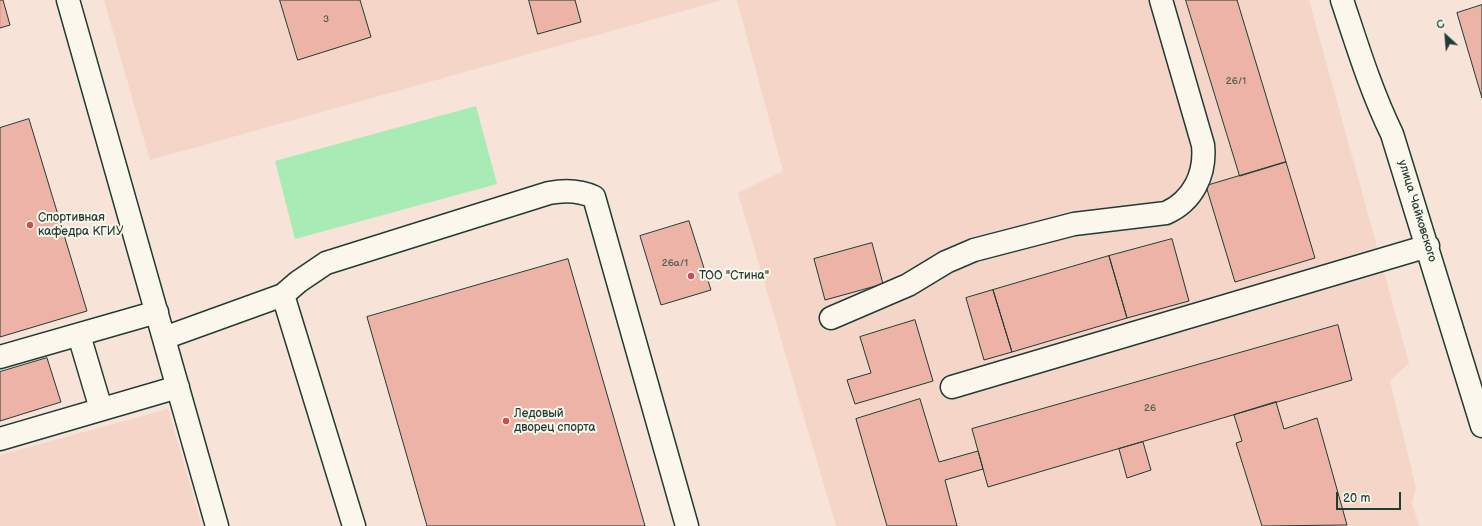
<!DOCTYPE html>
<html>
<head>
<meta charset="utf-8">
<style>
  body { margin:0 }
  #map { position:relative; width:1482px; height:526px; overflow:hidden; background:#f7e3d7; font-family:"Balsamiq Sans",sans-serif }
  canvas { display:block }
  .north { position:absolute; left:1426px; top:16px; width:40px; height:40px; -webkit-text-stroke:3px #fbf7ec; paint-order:stroke; rotate:334deg; font-size:11px; font-weight:700; line-height:16px; text-align:center; color:#1f3d34 }
  .north::after { content:''; display:block; margin:auto; width:14px; height:18px; background:#1f3d34; clip-path:polygon(50% 0,100% 100%,50% 72%,0 100%) }
  .scale { position:absolute; left:1336px; top:492px; width:65px; height:18px; box-sizing:border-box; border:2px solid #1f3d34; border-top:0; padding-left:5px; font-size:12px; line-height:14px; white-space:nowrap; color:#1f3d34; -webkit-text-stroke:3px #fbf7ec; paint-order:stroke }
</style>
</head>
<body>
<div id="map">
<canvas width="1482" height="526"></canvas>
<div class="north">С</div>
<div class="scale">20 m</div>
</div>
<script>
const context = document.querySelector('canvas').getContext('2d');
context.lineJoin = 'round';
function fillPath(path, color) { context.fillStyle = color; context.fill(path, 'evenodd'); }
function trace(path, color, width, dash) { context.strokeStyle = color; context.lineWidth = width; context.lineCap = dash ? 'butt' : 'round'; context.setLineDash(dash || []); context.stroke(path); }
function label(font, color, halo, rows, align = 'center') {
  context.font = font + ' "Balsamiq Sans",sans-serif'; context.lineWidth = 4; context.setLineDash([]); context.textBaseline = 'middle'; context.strokeStyle = halo; context.fillStyle = color; for (const [text, x, y, turn = 0] of rows) {
    context.save(); context.translate(x, y); context.rotate((+turn || 0) * Math.PI / 180); context.textAlign = isNaN(turn) ? turn : align; if (halo) context.strokeText(text, 0, 0); context.fillText(text, 0, 0); context.restore();
  }
}
fillPath(new Path2D(`
  M104 0H722L150 160Z
  M737 0H1309L1409 363 1390 381 1416 488 1412 503 1419 526H836L738 193 783 171Z
  M168 409 202 526H0V455Z`), '#f4d5c8');
fillPath(new Path2D(`
  M476 106 497 184 295 239 275 161Z`), '#a9ebb5');
const building = new Path2D(`
  M0 0H3L10 25 0 28Z
  M280 0H360L371 37 298 60Z
  M529 0H575L581 22 538 34Z
  M1186 0H1237L1286 162 1240 176Z
  M1482 5V98L1457 13Z
  M29 119 87 311 0 337V128Z
  M1286 162 1315 258 1235 282 1206 186Z
  M689 221 711 290 661 305 640 236Z
  M1172 239 1189 301 1127 318 1109 256Z
  M872 243 883 284 825 300 814 259Z
  M1109 256 1127 318 1012 352 993 290Z
  M568 259 645 526H427L367 317Z
  M993 290 1012 352 984 360 966 298Z
  M915 320 933 381 855 404 847 380 871 373 860 337Z
  M1338 325 1352 380 988 487 972 429Z
  M47 358 61 402 0 421V372Z
  M920 399 939 462 978 451 983 469 945 480 957 526H887L856 419Z
  M1276 402 1284 429 1317 418 1347 525 1262 526 1236 443 1242 441 1234 415Z
  M1143 442 1151 470 1127 478 1119 449Z`);
fillPath(building, '#edb3a6');
trace(building, '#1f3d34', 1);
const minor = new Path2D(`
  M68 0 217 526
  M1342 0C1357 45 1371 91 1392 134L1482 426
  M283 295 354 526
  M831 318 908 285 946 262 974 250 1074 224 1166 213C1193 201 1206 174 1203 145L1161 0
  M79 335 101 409
  M164 338 283 295 298 282 326 263 549 193C565 190 579 190 594 197L687 526
  M0 357 157 312
  M952 387 1428 246
  M0 439 178 387`);
trace(minor, '#1f3d34', 25);
trace(minor, '#fbf7ec', 22);
for (const [x, y, r, color] of [
  [30,225,4,"#d1495b"],
  [691,276,4,"#d1495b"],
  [506,421,4,"#d1495b"]
]) { const dot = new Path2D(); dot.arc(x, y, r, 0, 2 * Math.PI); context.fillStyle = color; context.fill(dot); trace(dot, '#fbf7ec', 1.5); }
label('10px', '#525a50', null, [
  ["3",326,19],
  ["26/1",1236,81],
  ["26а/1",675,263],
  ["26",1150,408]
]);
label('12px', '#1f3d34', '#fbf7ec', [
  ["улица Чайковского",1417,211,73]
]);
label('12px', '#1f3d34', '#fbf7ec', [
  ["Спортивная",38,218],
  ["кафедра КГИУ",38,232],
  ["ТОО \"Стина\"",699,276],
  ["Ледовый",514,414],
  ["дворец спорта",514,428]
], 'left');
</script>
</body>
</html>
